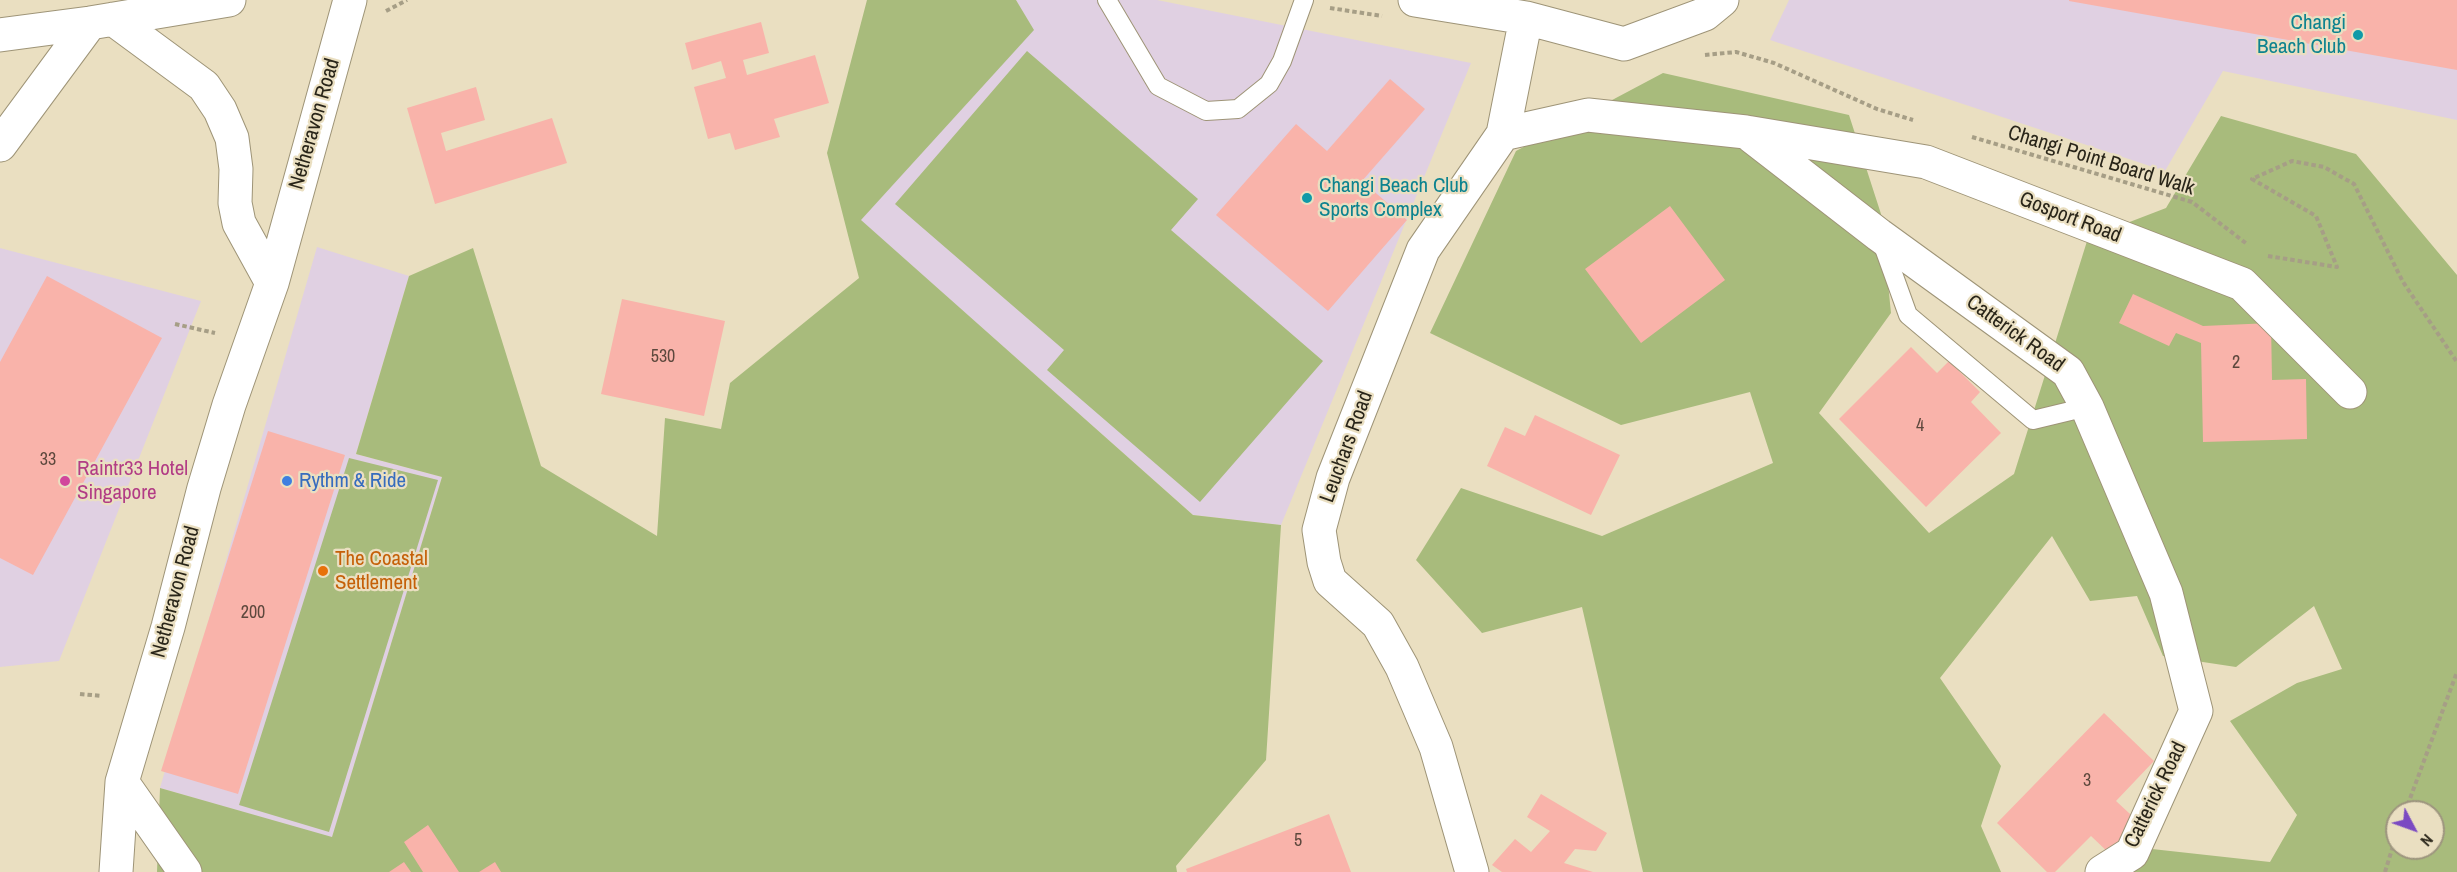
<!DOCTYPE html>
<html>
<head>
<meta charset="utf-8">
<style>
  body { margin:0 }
  #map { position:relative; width:2457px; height:872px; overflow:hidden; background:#eadfc1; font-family:"Archivo Narrow",sans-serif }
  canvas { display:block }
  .north { position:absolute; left:2385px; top:800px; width:60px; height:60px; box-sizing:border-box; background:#eadfc1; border:2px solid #9d957e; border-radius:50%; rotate:131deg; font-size:16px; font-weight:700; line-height:24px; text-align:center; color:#292519 }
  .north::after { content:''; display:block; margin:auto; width:21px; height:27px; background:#7b4ac2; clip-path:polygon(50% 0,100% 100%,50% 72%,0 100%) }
</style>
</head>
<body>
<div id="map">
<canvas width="2457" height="872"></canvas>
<div class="north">N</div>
</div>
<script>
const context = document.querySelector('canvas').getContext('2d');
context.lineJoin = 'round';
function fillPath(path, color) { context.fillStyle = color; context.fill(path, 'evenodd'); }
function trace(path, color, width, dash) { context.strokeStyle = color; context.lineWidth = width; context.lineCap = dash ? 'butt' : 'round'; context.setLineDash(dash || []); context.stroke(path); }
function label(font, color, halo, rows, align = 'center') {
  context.font = font + ' "Archivo Narrow",sans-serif'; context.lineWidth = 4.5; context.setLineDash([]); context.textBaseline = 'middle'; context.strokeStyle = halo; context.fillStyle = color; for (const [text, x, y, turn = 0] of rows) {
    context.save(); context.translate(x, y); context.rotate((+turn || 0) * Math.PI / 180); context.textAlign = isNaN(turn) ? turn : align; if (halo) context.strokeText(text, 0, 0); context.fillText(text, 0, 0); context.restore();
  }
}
fillPath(new Path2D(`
  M1016 0H1157L1471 63 1281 525 1193 515 860 220 1033 30Z
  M1789 0H2457V120L2223 71 2165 171 1770 40Z
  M317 247 409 276 356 454 442 477 332 838 160 788Z
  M0 248 201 301 59 661 0 667Z`), '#e0d0e2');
fillPath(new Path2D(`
  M867 0H1016L1034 30 861 220 1193 515 1281 525 1266 760 1176 866 1177 872H157L160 788 332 837 442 477 356 454 409 276 473 248 541 466 657 536 665 418 721 429 730 383 859 278 827 153Z
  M1027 51 1198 199 1171 230 1323 361 1200 502 1047 370 1064 350 895 204Z
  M1663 73 1849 115 1881 214 1891 313 1819 413 1929 533 2014 474 2088 238 2166 208 2221 116 2356 154 2457 275V872H2131L2152 849 2270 862 2297 815 2230 721 2297 683 2342 669 2314 606 2236 667 2163 656 2137 596 2090 601 2052 536 1940 678 2001 766 1981 826 2001 872H1643L1582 607 1482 633 1416 560 1461 488 1602 536 1773 463 1750 392 1621 425 1430 333 1516 151ZM2397 812H2433V848H2397Z
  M349 458 438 480 329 832 239 805Z`), '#a8bb7c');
fillPath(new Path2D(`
  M2069 0H2457V70L2069 1Z
  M761 22 769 53 743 60 747 75 815 55 829 103 774 119 780 137 735 150 730 133 708 139 694 87 726 78 721 61 692 70 685 43Z
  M1390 79 1425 109 1362 181 1407 220 1328 311 1216 215 1296 124 1327 151Z
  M476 87 485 120 441 133 446 151 552 118 567 163 435 204 407 108Z
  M1670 206 1725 280 1641 343 1585 269Z
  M47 276 162 338 33 575 0 558V362Z
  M2133 294 2203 326 2271 323 2272 380 2306 379 2307 439 2203 442 2201 343 2176 333 2169 346 2119 323Z
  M622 299 725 321 704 416 601 394Z
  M1911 347 1937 373 1949 361 1980 392 1971 402 2001 433 1926 507 1839 419Z
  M1535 415 1620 455 1591 515 1487 466 1505 427 1525 436Z
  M268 431 345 455 238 794 161 771Z
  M2104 713 2154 761 2116 801 2142 825 2112 856 2091 836 2055 872H2047L1997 823Z
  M1541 794 1607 833 1596 851 1575 849 1564 863 1593 872H1502L1492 865 1515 839 1531 852 1550 831 1527 817Z
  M1329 814 1351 872H1187L1186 869Z
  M428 825 459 872H423L404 842Z
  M404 862 411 872H389Z
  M495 862 501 872H479Z`), '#f9b3aa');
const service = new Path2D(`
  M1107 0 1158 86 1206 111 1238 109 1269 84 1282 61 1304 0
  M1881 240 1908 315 2033 420 2087 407`);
const minor = new Path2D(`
  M1415 0 1526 18 1624 44 1705 14 1722 0
  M113 19 204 86 220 110 232 138 236 169 235 203 239 223 272 283
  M0 35 90 23 229 0
  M1746 132 1879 235 2068 372 2087 407 2166 593 2196 711 2132 853 2102 872
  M1503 134 1588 115 1746 132 1926 162 2242 284 2350 392
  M0 145 90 23
  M122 782 185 872
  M116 872 122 782 168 627 204 488 229 405 272 283 350 0
  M1472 872 1436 747 1402 667 1378 624 1330 581 1324 562 1319 530 1333 478 1423 250 1503 134 1526 18`);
trace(service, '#9e9477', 20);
trace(minor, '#9e9477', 35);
trace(new Path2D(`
  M1330 8 1382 16
  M386 11 407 0
  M1705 55 1736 52 1774 63 1877 109 1913 120
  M1972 137 2192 202 2247 244
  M2268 256 2337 267 2316 216 2252 179 2292 161 2324 167 2354 184 2403 282 2457 362
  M175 324 215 333
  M80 694 102 696
  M2405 812 2457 672
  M2385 872 2397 833`), '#a69e86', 4, [4.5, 3]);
trace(service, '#fff', 18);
trace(minor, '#fff', 33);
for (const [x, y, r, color] of [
  [2358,35,6,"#0f9aa8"],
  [1307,198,6,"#0f9aa8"],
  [65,481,6,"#d1479c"],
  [287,481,6,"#3f7fe0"],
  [323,571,6,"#e8710a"]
]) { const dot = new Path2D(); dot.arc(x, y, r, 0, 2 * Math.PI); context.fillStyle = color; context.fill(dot); trace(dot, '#eadfc1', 2); }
label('18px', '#5d483d', null, [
  ["530",663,357],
  ["2",2236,363],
  ["4",1920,426],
  ["33",48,460],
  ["200",253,613],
  ["3",2087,781],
  ["5",1298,841]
]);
label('21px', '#0d838f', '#eadfc1', [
  ["Changi",2346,23],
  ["Beach Club",2346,47],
  ["Changi Beach Club",1319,186,"left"],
  ["Sports Complex",1319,210,"left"]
], 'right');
label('21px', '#292519', '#eadfc1', [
  ["Netheravon Road",315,124,-74],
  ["Changi Point Board Walk",2101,161,17],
  ["Gosport Road",2070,218,21],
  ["Catterick Road",2015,334,36],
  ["Leuchars Road",1347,447,-70],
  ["Netheravon Road",176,592,-75],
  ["Catterick Road",2156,795,-64]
]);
label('21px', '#b23c85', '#eadfc1', [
  ["Raintr33 Hotel",77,469],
  ["Singapore",77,493]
], 'left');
label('21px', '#366cbe', '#eadfc1', [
  ["Rythm & Ride",299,481]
], 'left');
label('21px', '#c56008', '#eadfc1', [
  ["The Coastal",335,559],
  ["Settlement",335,583]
], 'left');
</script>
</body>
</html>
